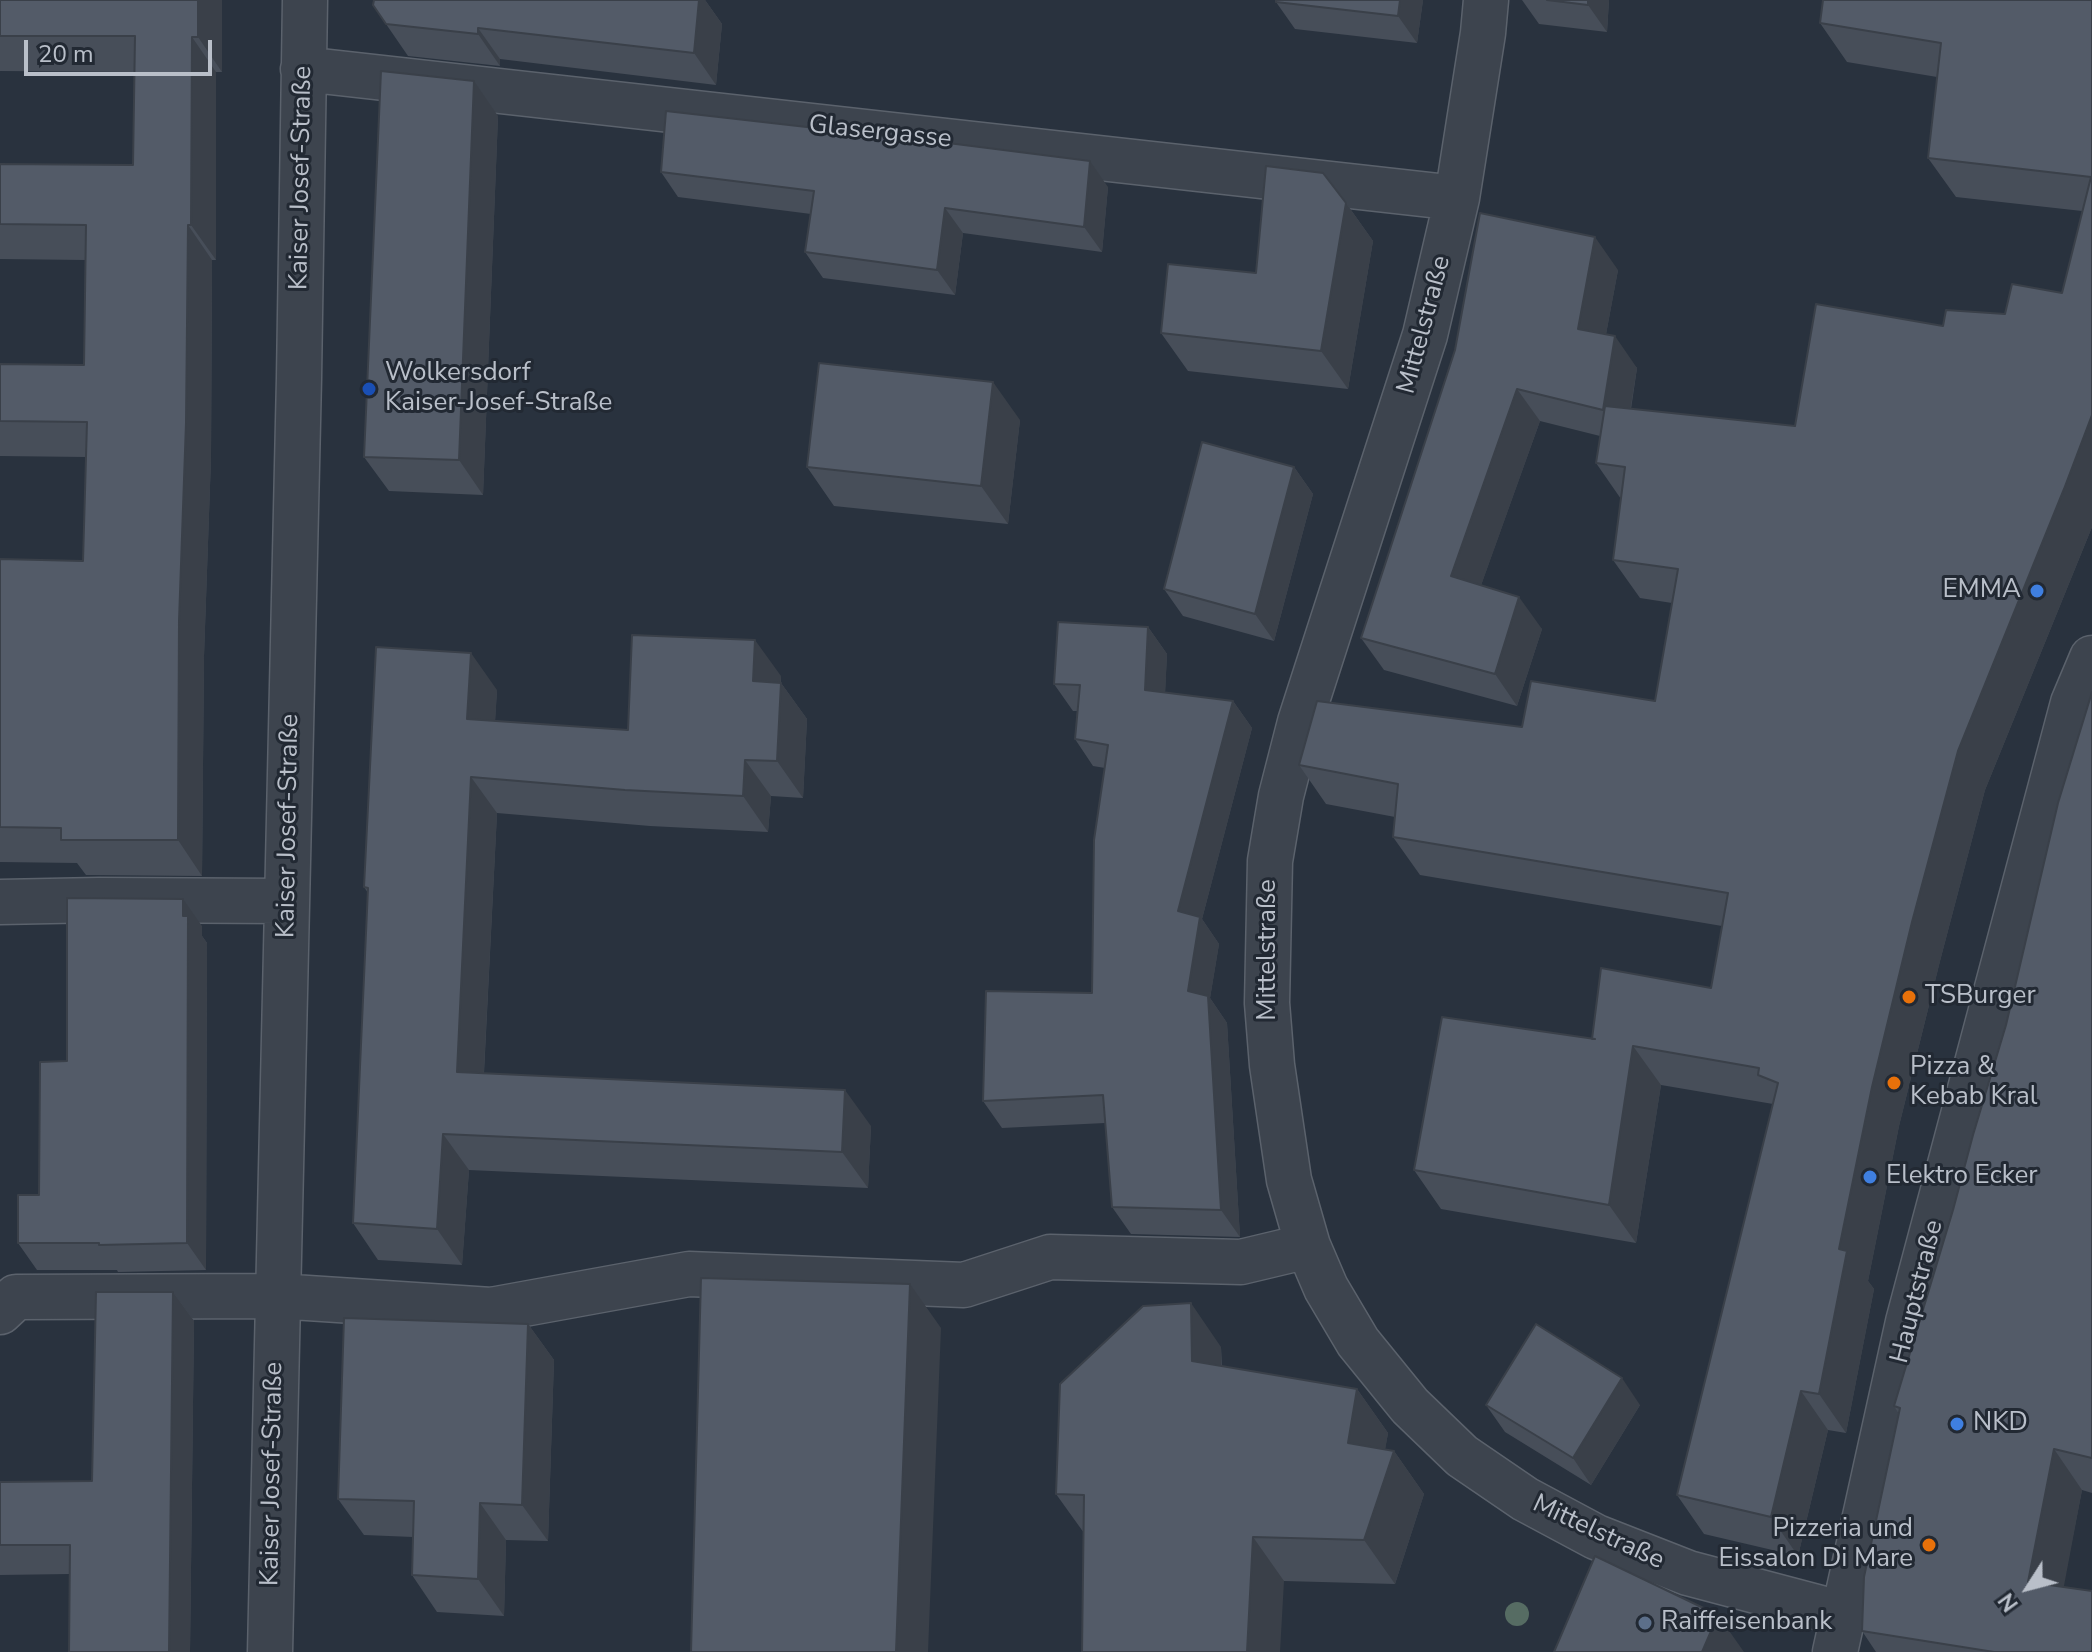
<!DOCTYPE html>
<html>
<head>
<meta charset="utf-8">
<style>
  body { margin:0 }
  #map { position:relative; width:2092px; height:1652px; overflow:hidden; background:#29323e; font-family:"Nunito Sans",sans-serif }
  canvas { display:block }
  .north { position:absolute; left:1988px; top:1548px; width:80px; height:80px; -webkit-text-stroke:6px #222933; paint-order:stroke; rotate:234deg; font-size:22px; font-weight:700; line-height:32px; text-align:center; color:#b9bfc9 }
  .north::after { content:''; display:block; margin:auto; width:28px; height:36px; background:#b9bfc9; clip-path:polygon(50% 0,100% 100%,50% 72%,0 100%) }
  .scale { position:absolute; left:24px; top:40px; width:188px; height:36px; box-sizing:border-box; border:4px solid #b9bfc9; border-top:0; padding-left:10px; font-size:24px; line-height:28px; white-space:nowrap; color:#b9bfc9; -webkit-text-stroke:6px #222933; paint-order:stroke }
</style>
</head>
<body>
<div id="map">
<canvas width="2092" height="1652"></canvas>
<div class="north">N</div>
<div class="scale">20 m</div>
</div>
<script>
const context = document.querySelector('canvas').getContext('2d');
context.lineJoin = 'round';
function trace(path, color, width, dash) { context.strokeStyle = color; context.lineWidth = width; context.lineCap = dash ? 'butt' : 'round'; context.setLineDash(dash || []); context.stroke(path); }
function fillPath(path, color) { context.fillStyle = color; context.fill(path, 'evenodd'); }
function label(font, color, halo, rows, align = 'center') {
  context.font = font + ' "Nunito Sans",sans-serif'; context.lineWidth = 6; context.setLineDash([]); context.textBaseline = 'middle'; context.strokeStyle = halo; context.fillStyle = color; for (const [text, x, y, turn = 0] of rows) {
    context.save(); context.translate(x, y); context.rotate((+turn || 0) * Math.PI / 180); context.textAlign = isNaN(turn) ? turn : align; if (halo) context.strokeText(text, 0, 0); context.fillText(text, 0, 0); context.restore();
  }
}
const minor = new Path2D(`
  M1486 0 1483 33 1457 198 1425 335 1300 722 1281 796 1270 861 1267 1003 1272 1065 1289 1180 1308 1246 1326 1288 1358 1342 1410 1406 1462 1456 1525 1499 1596 1537 1688 1573 1843 1614
  M303 69 1457 198
  M0 902 99 900 287 901
  M0 1312 16 1297 277 1296 491 1310 689 1274 964 1285 1050 1257 1241 1262 1308 1246
  M270 1652 299 378 305 0
  M1835 1652 1908 1322 2073 703 2092 658`);
trace(minor, '#5b626c', 47);
trace(minor, '#3d444e', 44);
context.fillStyle = '#566c63';
for (const [x, y] of [
  [1517,1614]
]) { context.beginPath(); context.arc(x, y, 12, 0, 2 * Math.PI); context.fill(); }
fillPath(new Path2D(`
  M0 0H222V72H216V260H212L211 458 204 656 202 876 86 875 77 863 0 862V559L83 561 86 457 0 456V364L84 365 85 260 0 259V164L133 165 134 72 0 71Z
  M374 0H705L722 24 716 85 500 59V66L408 56 386 24Z
  M1423 0 1417 43 1295 29 1276 2Z
  M1522 0H1609L1607 32 1539 24Z
  M2092 0V527L1985 790 1940 961 1899 1126 1868 1281 1874 1289 1846 1433 1828 1430 1798 1556 1704 1534 1677 1495 1773 1104 1661 1085 1636 1243 1441 1209 1414 1170 1592 1039 1711 988 1722 926 1420 875 1393 837 1395 817 1326 804 1299 765 1522 727 1655 701 1672 603 1640 598 1613 560 1621 499 1596 463 1600 436 1540 421 1481 585 1542 629 1517 706 1384 670 1361 638 1455 350 1618 270 1606 334 1637 368 1631 409 1795 426 1943 326 2005 314 2062 293 2082 211 1956 197 1928 158 1937 77 1847 62 1820 23Z
  M498 116 483 495 389 491 364 457Z
  M661 172 1108 187 1102 252 963 233 955 295 823 278 805 252 811 214 678 197Z
  M1346 203 1373 241 1348 389 1188 371 1161 333 1256 273Z
  M1020 420 1008 524 834 506 807 467Z
  M1294 467 1313 494 1274 641 1183 616 1164 589Z
  M1148 627 1167 654 1165 692 1233 701 1252 728 1202 919 1219 944 1210 998 1227 1023 1240 1237 1131 1234 1112 1207 1105 1123 1002 1128 983 1101 1092 993 1105 768 1093 766 1075 739 1077 711H1073L1054 684Z
  M781 676V683L807 719 803 798 771 796 768 832 650 826 497 813 484 1073 871 1126 868 1188 469 1170 462 1265 378 1260 353 1223 368 893 364 887 497 690 495 721 628 730Z
  M2092 692V1493L2082 1490 2063 1587 2092 1652H1876L1862 1631 1899 1414 1894 1406 1953 1210 2006 1025Z
  M202 926V936L207 943 206 1270 118 1272 117 1270H37L18 1243 39 1195 67 1061Z
  M173 1292 194 1321 190 1652H69L70 1574 0 1575V1482L92 1481Z
  M528 1324 554 1360 548 1541 506 1540 504 1616 437 1612 412 1575 413 1537 364 1535 338 1499Z
  M1221 1347 1222 1366 1357 1389 1388 1433 1385 1449 1394 1451 1424 1494 1395 1584 1284 1581 1084 1533 1056 1494Z
  M1486 1405H1640L1591 1485 1505 1432Z`), '#474e59');
fillPath(new Path2D(`
  M198 0H222V72L198 37Z
  M699 0H705L722 24 716 85 694 53Z
  M1400 0H1423L1417 43 1398 16Z
  M1588 0H1609L1607 32 1588 5Z
  M478 28 500 59V66L478 34Z
  M192 37 216 72V260L191 225Z
  M474 81 498 116 483 495 459 460Z
  M1090 161 1108 187 1102 252 1084 227Z
  M1346 203 1373 241 1348 389 1321 351Z
  M945 208 963 233 955 295 937 270Z
  M188 225 212 260 211 458 204 656 202 876 178 840 179 621Z
  M1595 237 1618 270 1601 361 1578 329Z
  M1615 336 1637 368 1625 443 1603 410Z
  M993 382 1020 420 1008 524 981 486Z
  M1517 389 1540 421 1473 608 1451 576Z
  M2092 415V527L1985 790 1940 961 1899 1126 1868 1281 1874 1289 1846 1433 1819 1394 1839 1249 1872 1087 1912 922 1958 751Z
  M1294 467 1313 494 1274 641 1255 614Z
  M1519 597 1542 629 1517 706 1495 674Z
  M1148 627 1167 654 1164 717 1145 690Z
  M755 640 781 676 779 718 753 681Z
  M471 653 497 690 493 756 467 719Z
  M781 683 807 719 803 798 777 761Z
  M1233 701 1252 728 1202 919 1219 944 1210 998 1227 1023 1240 1237 1221 1210 1188 991 1178 911Z
  M745 760 771 796 768 832 743 796Z
  M471 777 497 813 482 1108 457 1072Z
  M183 899 202 926V936L207 943 206 1270 187 1243Z
  M1633 1046 1661 1085 1636 1243 1609 1205Z
  M845 1090 871 1126 868 1188 842 1152Z
  M443 1134 469 1170 462 1265 437 1229Z
  M910 1284 941 1328 928 1652H896Z
  M173 1292 194 1321 190 1652H169Z
  M1191 1303 1221 1347 1222 1404 1192 1361Z
  M528 1324 554 1360 548 1541 522 1505Z
  M1622 1378 1640 1405 1591 1485 1573 1458Z
  M1357 1389 1388 1433 1379 1486 1348 1443Z
  M1801 1391 1828 1430 1798 1556 1771 1517Z
  M2054 1449 2082 1490 2057 1623 2028 1582Z
  M1394 1451 1424 1494 1395 1584 1364 1540Z
  M480 1503 506 1540 504 1616 478 1579Z
  M1253 1537 1284 1581 1280 1652H1247Z
  M1718 1615 1744 1652H1702Z`), '#3a4049');
const building = new Path2D(`
  M0 0H198V37H192L191 225H188L186 423 179 621 178 840H61V828L0 827V559L83 561 87 422 0 421V364L84 365 86 225 0 224V164L133 165 135 36H0Z
  M374 0H699L694 53 478 28V34L386 24 373 5Z
  M1276 0H1400L1398 16 1276 2Z
  M1547 0H1588V5Z
  M1823 0H2092V415L2064 489 1958 751 1912 922 1872 1087 1839 1249 1847 1251 1819 1394 1801 1391 1771 1517 1677 1495 1778 1083 1758 1075 1759 1068 1633 1046 1609 1205 1414 1170 1442 1017 1595 1039H1592L1601 968 1711 988 1728 893 1393 837 1398 784 1299 765 1317 701 1522 727 1531 681 1655 701 1678 569 1613 560 1625 467 1596 463 1605 406 1795 426 1816 304 1943 326 1946 310 2005 314 2012 284 2062 293 2091 177 1928 158 1941 43 1820 23Z
  M381 71 474 81 459 460 364 457Z
  M666 111 956 144 1090 161 1084 227 945 208 937 270 805 252 814 191 661 172Z
  M1266 166 1323 173 1346 203 1321 351 1161 333 1168 264 1256 273Z
  M1480 213 1595 237 1578 329 1615 336 1603 410 1517 389 1451 576 1519 597 1495 674 1361 638 1455 350Z
  M819 363 993 382 981 486 807 467Z
  M1202 442 1294 467 1255 614 1164 589Z
  M1058 622 1148 627 1145 690 1233 701 1178 911 1200 917 1188 991 1208 996 1221 1210 1112 1207 1103 1095 983 1101 986 991 1092 993 1094 840 1108 745 1075 739 1080 685 1054 684Z
  M632 635 755 640 753 681 781 683 777 761 745 760 743 796 625 790 471 777 457 1072 845 1090 842 1152 443 1134 437 1229 353 1223 368 888 364 887 376 647 471 653 467 719 628 730Z
  M2092 692V1458L2054 1449 2028 1582 2092 1591V1652H1994L1862 1631 1864 1577 1900 1408 1894 1406 1953 1210 1973 1135 2006 1025 2058 803Z
  M67 898 183 899V916H188L187 1243 99 1245V1243H18V1195H39L40 1062 67 1061Z
  M701 1278 910 1284 896 1652H691Z
  M96 1292H173L169 1652H69L70 1545H0V1482L92 1481Z
  M1191 1303 1192 1361 1357 1389 1348 1443 1394 1451 1364 1540 1253 1537 1247 1652H1082L1084 1495 1056 1494 1060 1384 1143 1306Z
  M344 1318 528 1324 522 1505 480 1503 478 1579 412 1575 414 1501 338 1499Z
  M1536 1324 1622 1378 1573 1458 1486 1405Z
  M1595 1556 1718 1615 1702 1652H1554Z`);
fillPath(building, '#535b68');
trace(building, '#3a4049', 2);
for (const [x, y, r, color] of [
  [369,389,8,"#1a4fb4"],
  [2037,591,8,"#3f7fe0"],
  [1909,997,8,"#e8710a"],
  [1894,1083,8,"#e8710a"],
  [1870,1177,8,"#3f7fe0"],
  [1957,1424,8,"#3f7fe0"],
  [1929,1545,8,"#e8710a"],
  [1645,1623,8,"#5c6f8a"]
]) { const dot = new Path2D(); dot.arc(x, y, r, 0, 2 * Math.PI); context.fillStyle = color; context.fill(dot); trace(dot, '#222933', 3); }
label('26px', '#b9bfc9', '#222933', [
  ["Glasergasse",880,133,6],
  ["Kaiser Josef-Straße",302,178,-89],
  ["Mittelstraße",1425,325,-75],
  ["Kaiser Josef-Straße",289,826,-89],
  ["Mittelstraße",1269,950,-90],
  ["Hauptstraße",1918,1292,-76],
  ["Kaiser Josef-Straße",273,1474,-89],
  ["Mittelstraße",1598,1533,25]
]);
label('26px', '#b9bfc9', '#222933', [
  ["Wolkersdorf",385,374],
  ["Kaiser-Josef-Straße",385,404],
  ["EMMA",2021,591,"right"],
  ["TSBurger",1925,997],
  ["Pizza &",1910,1068],
  ["Kebab Kral",1910,1098],
  ["Elektro Ecker",1886,1177],
  ["NKD",1973,1424],
  ["Pizzeria und",1913,1530,"right"],
  ["Eissalon Di Mare",1913,1560,"right"],
  ["Raiffeisenbank",1661,1623]
], 'left');
</script>
</body>
</html>
